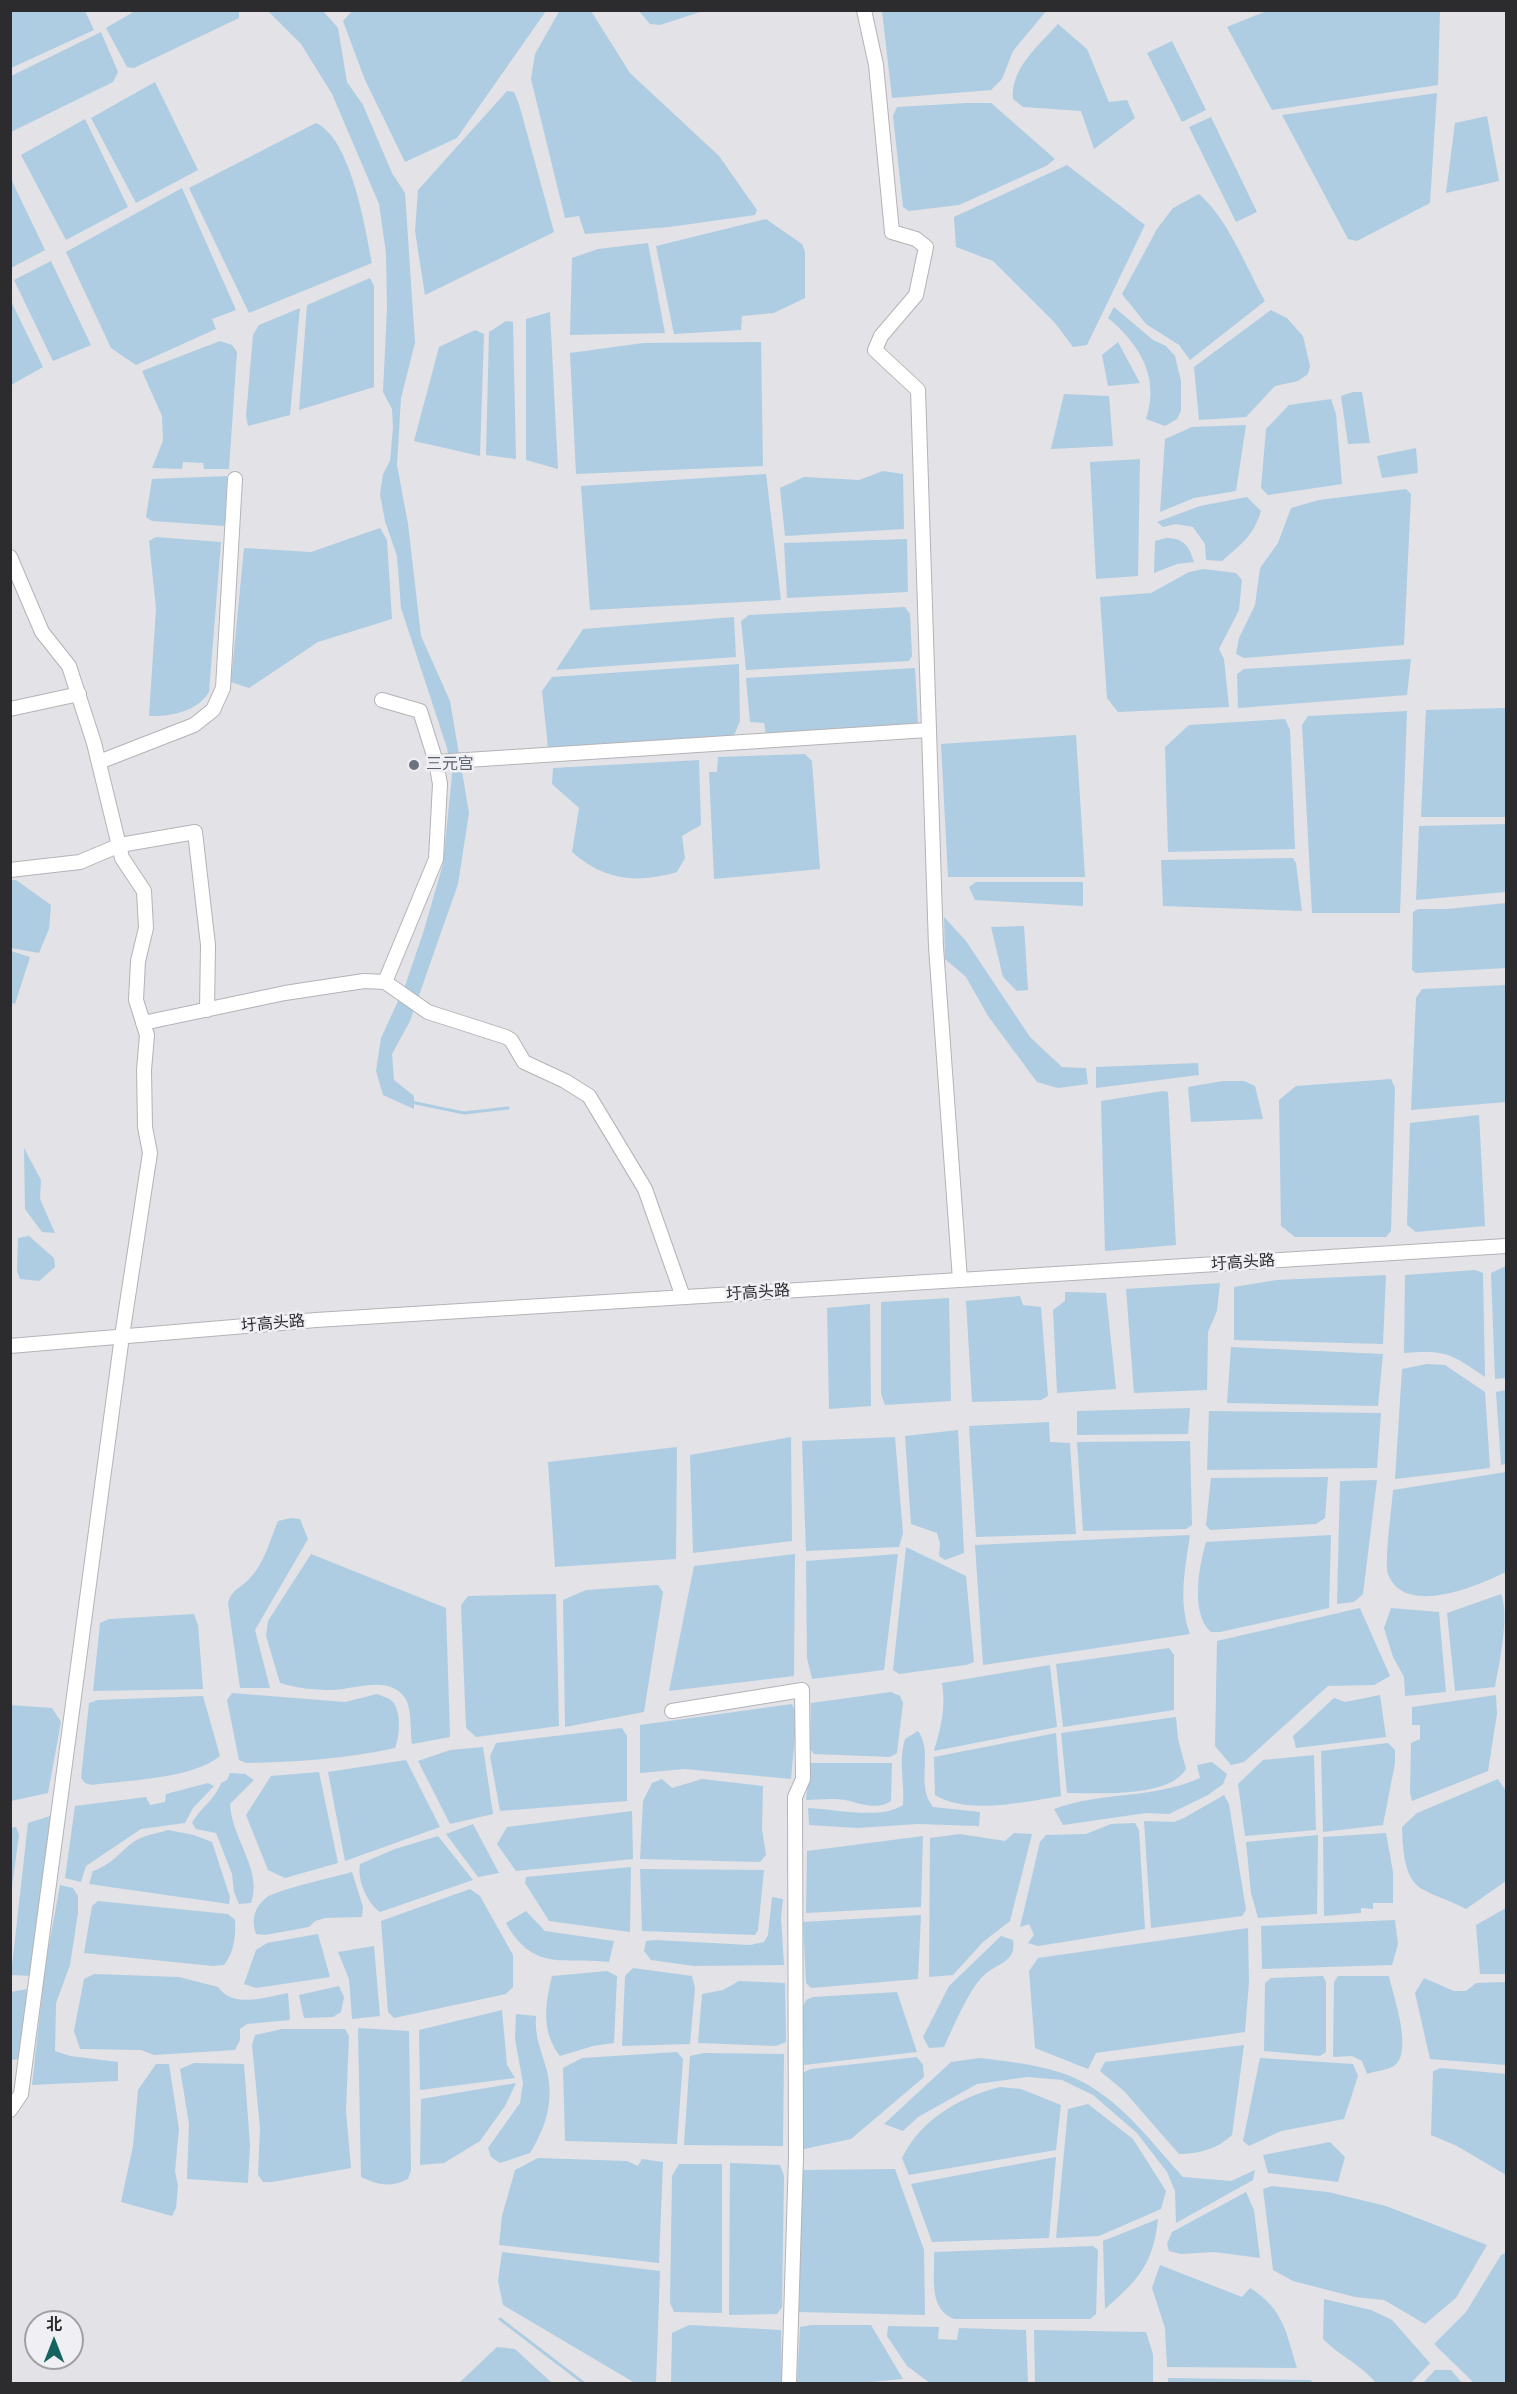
<!DOCTYPE html>
<html>
<head>
<meta charset="utf-8">
<style>
  body { margin:0 }
  #map { position:relative; width:1517px; height:2394px; overflow:hidden; background:#e2e2e7; font-family:"Archivo Narrow","Noto Sans SC",sans-serif }
  canvas { display:block }
  .frame { position:absolute; inset:0; border:12px solid #2c2c2e; pointer-events:none }
  .north { position:absolute; left:24px; top:2310px; width:60px; height:60px; box-sizing:border-box; background:#efeff4; border:2px solid #a1a1a5; border-radius:50%; rotate:0deg; font-size:16px; font-weight:700; line-height:24px; text-align:center; color:#2c2c2e }
  .north::after { content:''; display:block; margin:auto; width:21px; height:27px; background:#166460; clip-path:polygon(50% 0,100% 100%,50% 72%,0 100%) }
</style>
</head>
<body>
<div id="map">
<canvas width="1517" height="2394"></canvas>
<div class="frame"></div>
<div class="north">北</div>
</div>
<script>
const context = document.querySelector('canvas').getContext('2d');
context.lineJoin = 'round';
function fillPath(path, color) { context.fillStyle = color; context.fill(path, 'evenodd'); }
function trace(path, color, width, dash) { context.strokeStyle = color; context.lineWidth = width; context.lineCap = dash ? 'butt' : 'round'; context.setLineDash(dash || []); context.stroke(path); }
function label(font, color, halo, rows, align = 'center') {
  context.font = font + ' "Archivo Narrow","Noto Sans SC",sans-serif'; context.lineWidth = 5; context.setLineDash([]); context.textBaseline = 'middle'; context.strokeStyle = halo; context.fillStyle = color; for (const [text, x, y, turn = 0] of rows) {
    context.save(); context.translate(x, y); context.rotate((+turn || 0) * Math.PI / 180); context.textAlign = isNaN(turn) ? turn : align; if (halo) context.strokeText(text, 0, 0); context.fillText(text, 0, 0); context.restore();
  }
}
fillPath(new Path2D(`
  M239 10V18L134 68 127 67 106 28 135 11Z
  M560 10 591 11 630 73 719 156 757 210 755 215 669 227 585 234 579 216 565 218 531 79 535 54Z
  M1047 10 1013 51 1002 79 991 90 892 98 882 11Z
  M1269 10 1440 11 1438 85 1272 110 1227 27Z
  M10 11H85L94 30 11 68Z
  M268 11H323L338 28 347 82 363 105 392 173 405 193 415 343 401 398 397 465 408 524 421 636 450 701 469 813 458 884 410 1021 392 1054 394 1080 414 1096V1109L383 1095 376 1071 381 1038 405 986 424 930 443 864 452 775 447 748 401 608 397 556 385 521 380 494 383 474 390 461 393 428 392 409 383 392 387 308 386 253 379 204 332 94 301 44Z
  M352 11V10L546 11 457 138 405 162 365 80 343 21Z
  M639 11H703L660 25 650 24Z
  M1058 24 1087 49 1109 102 1127 100 1135 118 1094 149 1081 111 1023 107 1013 99C1010 69 1039 45 1058 24Z
  M101 32 118 72 113 82 11 132V76Z
  M1172 41 1206 110 1182 122 1147 53Z
  M155 82 198 170 136 203 91 118Z
  M507 91 514 92 519 104 554 232 425 295 415 231 418 190Z
  M1437 93 1430 203 1357 241 1348 239 1282 115Z
  M967 103H991L1055 159 1046 166 959 205 909 211 903 207 893 116 897 107Z
  M1487 116 1499 181 1446 193 1455 123Z
  M1211 117 1257 212 1236 222 1189 127Z
  M85 119 128 207 66 240 21 155Z
  M316 123C351 139 365 227 372 263L249 313 189 188Z
  M1067 165 1145 225 1087 345 1073 347 1055 323 993 261 956 247 954 217Z
  M11 179 45 250 11 268H10Z
  M182 188 236 310 212 319 216 329 136 365 111 348 66 252Z
  M1199 194C1227 217 1247 269 1265 301L1190 360 1179 345 1146 324 1122 294 1157 229 1173 208Z
  M766 219 802 244 805 252V298L774 313 742 316 741 330 674 334 656 246Z
  M648 243 665 333 570 335 572 258 598 249Z
  M51 261 91 345 53 361 14 280Z
  M370 278 374 286V387L299 410 307 305Z
  M10 299 43 367 11 385H10Z
  M1114 307 1153 340 1166 346 1175 356 1181 381V411L1177 419 1165 426 1146 419C1160 377 1140 345 1108 318Z
  M300 308 290 415 248 426 246 416 253 335 259 325Z
  M1271 310 1287 318 1303 336 1310 366 1308 374 1298 381 1275 386 1246 417 1199 420 1194 367Z
  M550 312 558 469 526 460V319Z
  M506 321 513 322 516 459 486 455 489 332Z
  M475 330 484 334 480 456 414 441 439 347Z
  M220 341 232 345 237 352 229 469H204L203 463 183 462 182 469 152 468 163 441 162 416 142 371Z
  M761 342 763 466 576 474 570 353 643 343Z
  M1118 342 1140 383 1108 386 1102 355Z
  M1353 392H1362L1370 443 1348 444 1341 396Z
  M1064 394 1109 396 1113 446 1051 449Z
  M1331 399 1336 414 1342 484 1268 495 1261 488 1266 429 1289 405Z
  M1246 425 1236 491 1194 498 1160 512 1165 439 1192 427Z
  M1416 448 1418 473 1382 478 1377 456Z
  M1140 459 1138 576 1096 579 1090 462Z
  M883 471 903 474 904 529 785 536 780 488 804 477 859 480Z
  M766 474 781 600 590 610 581 486Z
  M227 476 225 526 152 521 146 517 152 479Z
  M1406 489 1411 494 1404 645 1244 658 1236 654 1239 638 1255 605 1260 568 1278 543 1291 508 1319 500Z
  M1247 497 1261 511C1253 537 1241 544 1222 561L1206 560 1205 544 1193 527 1176 524 1163 527 1157 522 1200 506Z
  M380 528 387 540 392 619 318 642 249 688 231 682 244 548 311 552Z
  M156 537 221 542 209 692C198 711 170 717 149 716L156 609 149 541Z
  M1166 538C1184 538 1189 546 1194 562L1177 564 1154 573 1155 541Z
  M907 539 908 592 787 598 784 543Z
  M1204 569 1236 573 1242 580 1239 610 1219 649 1224 659 1229 707 1118 712 1107 698 1100 597 1151 593 1189 572Z
  M905 607 910 614 912 656 909 661 746 670 741 621 749 615Z
  M734 617 736 657 556 670 583 629Z
  M1411 659 1407 695 1238 708 1237 674 1244 669Z
  M739 664 740 721 733 738 548 747 542 691 552 677Z
  M915 668 918 725 766 735 764 723 750 722 746 678Z
  M1506 708V817H1421L1426 710Z
  M1407 711 1400 913H1312L1302 725 1308 716Z
  M1285 719 1290 730 1295 849 1168 852 1165 747 1189 725Z
  M1076 735 1085 877H948L941 744Z
  M805 754 812 761 820 869 714 879 709 772H717L718 757Z
  M699 760 701 825 682 836 685 858 677 872C635 884 604 880 572 852L579 808 552 784 553 768Z
  M1506 824V892L1416 900 1419 826Z
  M1293 858 1296 863 1302 911 1163 906 1161 860Z
  M11 880H16L51 905 49 929 39 953 11 948Z
  M976 882H1083V906L975 900 969 887Z
  M1506 903V968L1416 973 1412 970 1413 912 1418 909H1447Z
  M944 917 966 941 1030 1037 1062 1067 1086 1068 1088 1084 1058 1088 1037 1082 988 1016 966 977 945 959Z
  M1024 926 1028 990 1017 991 1003 977 991 927Z
  M11 951 30 957 15 1004 11 1003Z
  M1506 985V1102L1411 1110 1416 998 1422 989Z
  M1198 1063 1199 1075 1096 1088V1067Z
  M1391 1079 1395 1088 1391 1231 1386 1237H1295L1281 1226 1279 1100 1296 1086Z
  M1223 1081H1244L1255 1086 1263 1119 1191 1122 1188 1087Z
  M1163 1091 1168 1092 1176 1245 1105 1251 1101 1101Z
  M1479 1115 1485 1226 1416 1232 1407 1225 1410 1123Z
  M24 1148 41 1180 40 1199 55 1233 42 1232 25 1209Z
  M29 1236 54 1258 55 1267 39 1281 20 1279 17 1271 18 1238Z
  M1506 1266V1378L1495 1379 1491 1273Z
  M1475 1270 1483 1273 1485 1377C1450 1353 1446 1350 1404 1353L1405 1275Z
  M1386 1275 1383 1344 1234 1340V1287L1277 1280Z
  M1220 1283 1217 1311 1208 1332 1207 1390 1134 1393 1126 1289Z
  M1065 1292 1106 1293 1116 1389 1057 1393 1053 1310 1065 1301Z
  M1020 1296 1023 1305 1041 1307 1048 1396 1041 1400 972 1402 966 1301Z
  M949 1298 951 1401 885 1405 881 1394V1302Z
  M870 1304 871 1406 829 1409 827 1308Z
  M1231 1347 1383 1354 1378 1406 1227 1403Z
  M1427 1364 1445 1365 1485 1392 1490 1468 1395 1479 1402 1369Z
  M1506 1390V1464L1501 1465 1496 1392Z
  M1190 1408 1188 1434 1077 1435V1411Z
  M1209 1411 1381 1413 1377 1468 1207 1470Z
  M1049 1422 1050 1442 1070 1443 1076 1534 976 1537 969 1426Z
  M958 1430 964 1553 945 1560 939 1556 940 1543 937 1533 911 1524 905 1436Z
  M791 1437 792 1541 693 1553 690 1455Z
  M895 1437 903 1533 899 1547 806 1551 802 1441Z
  M1190 1441 1192 1525 1186 1529 1083 1531 1077 1442Z
  M677 1447 676 1559 555 1567 548 1462Z
  M1506 1472V1572C1479 1585 1405 1618 1388 1574 1384 1562 1392 1506 1393 1490Z
  M1328 1477 1325 1518 1316 1524 1210 1530 1206 1525 1211 1478Z
  M1377 1480 1363 1594 1354 1602 1337 1604 1340 1481Z
  M291 1518 300 1519 308 1539 255 1630 270 1688H240L228 1603C232 1589 241 1588 250 1578 264 1564 270 1540 278 1521Z
  M1190 1535C1185 1570 1178 1601 1190 1634L983 1665 975 1545Z
  M1331 1535 1329 1608 1220 1632H1211C1190 1615 1199 1565 1206 1542Z
  M906 1547 966 1576 974 1662 966 1665 899 1674 893 1670Z
  M311 1554 446 1608 450 1737 412 1744C410 1731 412 1708 405 1698 389 1674 354 1690 331 1690 313 1690 297 1688 280 1683L266 1636 268 1621Z
  M795 1554 794 1676 669 1691 694 1566Z
  M898 1554 884 1670 812 1679 807 1658 806 1561Z
  M658 1585 663 1592 644 1712 565 1727 563 1600 586 1590Z
  M556 1594 559 1726 476 1737 466 1728 461 1605 468 1596Z
  M1501 1594C1510 1615 1499 1664 1495 1687L1455 1691 1447 1613Z
  M1360 1608 1390 1676 1374 1685 1328 1686 1244 1762 1231 1765 1215 1746 1217 1641Z
  M1391 1608 1439 1612 1446 1692 1405 1696 1404 1677 1393 1657 1384 1628Z
  M194 1614 198 1625 203 1689 93 1691 100 1623 109 1619Z
  M1169 1648 1174 1655V1710L1063 1727 1056 1664Z
  M1050 1665 1057 1727 934 1751C941 1727 946 1708 942 1683Z
  M891 1692 900 1696 903 1703 897 1753 890 1757 814 1754 810 1749 811 1703Z
  M232 1693 345 1702 377 1694C381 1696 387 1697 391 1700 402 1710 400 1736 395 1748 346 1759 296 1762 246 1763L239 1760 227 1700Z
  M1380 1695 1386 1737 1296 1748 1293 1736 1334 1698 1345 1702Z
  M1496 1695 1497 1714 1488 1771 1412 1801 1410 1793 1411 1743 1420 1739V1725H1412V1707Z
  M203 1696 220 1756C192 1779 128 1780 92 1785L85 1783 81 1778 89 1703 98 1700Z
  M792 1704 797 1715 791 1779 685 1769 640 1773V1725Z
  M10 1705 52 1708 61 1722 48 1793 11 1801Z
  M1176 1717 1178 1739 1186 1769C1169 1798 1098 1793 1067 1793L1061 1733Z
  M622 1728 627 1736V1801L500 1811 490 1756 496 1743Z
  M918 1731C934 1753 915 1785 933 1807L980 1812 979 1826 918 1824 857 1828 809 1825 808 1808C835 1809 881 1820 903 1805 905 1781 898 1763 905 1739Z
  M1056 1733 1061 1796C1025 1802 967 1815 935 1795L934 1757Z
  M1388 1743 1395 1750V1763L1383 1825 1323 1832 1321 1751Z
  M483 1747 493 1814 450 1824 418 1761 450 1750Z
  M1314 1755 1316 1830 1245 1836 1238 1784 1263 1760Z
  M406 1760 440 1827 345 1861 328 1772Z
  M1212 1762 1227 1774 1223 1784 1208 1795 1169 1814 1146 1813 1063 1825 1054 1809C1102 1791 1150 1800 1200 1778L1197 1765Z
  M810 1763H892L891 1801C877 1811 860 1803 845 1800 832 1798 819 1800 806 1800Z
  M319 1772 338 1863 285 1878 268 1870 246 1815 271 1776Z
  M230 1773 245 1774 254 1780 230 1804C232 1840 263 1870 251 1903L239 1904 234 1892 232 1874 216 1833 196 1829 192 1823C201 1807 214 1801 221 1783L227 1780Z
  M662 1779 672 1788 702 1779 763 1786 762 1829 766 1855 760 1862 640 1859 643 1801 652 1783Z
  M1498 1779 1506 1791V1881L1466 1909C1452 1901 1436 1897 1422 1889 1403 1878 1403 1847 1402 1827L1417 1813Z
  M208 1783 214 1786 193 1808 185 1823 141 1829 86 1866 81 1882 65 1878 75 1806 146 1797 150 1805 165 1802 166 1794Z
  M1224 1795 1229 1804 1246 1910 1242 1916 1151 1928 1144 1821 1174 1822 1184 1818Z
  M632 1811 633 1859 516 1871 497 1844 507 1827Z
  M50 1816 54 1822 34 1976 11 1975 28 1823Z
  M1135 1823 1139 1830 1145 1929 1038 1946 1028 1943 1034 1935 1029 1924 1020 1927 1040 1842 1046 1835 1086 1834 1111 1824Z
  M473 1824 499 1873 478 1877 446 1834Z
  M16 1827 19 1835 11 1893V1828Z
  M168 1830 194 1835 212 1842 230 1897 229 1904 89 1884 93 1871C112 1864 117 1855 132 1843 142 1835 156 1834 168 1830Z
  M1014 1833 1032 1834 1010 1921 983 1942 953 1975 929 1977 930 1838 960 1834 1005 1841Z
  M1386 1833 1393 1872V1903H1373V1909L1361 1908V1913L1324 1916 1323 1837Z
  M1318 1835 1317 1914 1258 1918 1251 1893 1246 1842Z
  M438 1836 473 1880 380 1912C367 1903 357 1880 360 1864L395 1849Z
  M923 1836 921 1907 806 1913 807 1851Z
  M631 1867 630 1932 549 1921 525 1883 526 1877Z
  M640 1869 764 1870 758 1930 755 1935 642 1931Z
  M352 1872 363 1907 362 1917 325 1918 315 1921 309 1927 265 1935 256 1934C251 1920 254 1907 267 1897 280 1889 334 1877 352 1872Z
  M60 1885 73 1888 78 1896V1913L70 1965 56 2003 55 2051 70 2056 118 2062V2081L32 2085 45 1967Z
  M470 1889 480 1896 513 1955V1987L506 1994 394 2018 388 2012 381 1921Z
  M772 1897 783 1899 781 1918 784 1965 694 1966 651 1960 644 1951 646 1941 655 1940 750 1945 764 1942 768 1935Z
  M98 1901 228 1914 235 1920C236 1935 234 1953 224 1965L213 1966 84 1953 92 1906Z
  M1506 1908V1974H1480L1476 1925Z
  M526 1911 545 1931 614 1941 609 1962C562 1957 533 1972 506 1923Z
  M921 1915 918 1979 811 1988 806 1983 803 1922Z
  M1395 1920 1398 1944 1392 1965 1262 1969 1261 1926Z
  M1248 1928 1249 1982 1245 2032 1096 2053 1088 2069 1035 2048 1029 1971 1038 1958Z
  M318 1934 330 1977 256 1988 244 1984 256 1950 267 1943Z
  M1001 1936 1013 1940C1017 1962 997 1963 983 1976 968 1991 953 2028 944 2047L929 2048 923 2037 949 1986Z
  M374 1946 380 2016 352 2019 349 1979 338 1952Z
  M633 1968 692 1976 695 1988 690 2044 622 2046 625 1976Z
  M607 1971 617 1976 614 2043 593 2046 560 2056C541 2032 545 2004 552 1976Z
  M94 1974 179 1977 218 1987C234 2009 265 1997 288 1993L290 2020 247 2024 240 2029V2040L235 2050 154 2055 141 2050 80 2049 74 2031 84 1979Z
  M1323 1976 1326 1982V2052L1320 2056 1264 2051 1265 1983 1271 1978Z
  M1338 1976H1389C1393 1996 1414 2052 1394 2066 1388 2070 1375 2071 1367 2074L1362 2061 1352 2056 1333 2057 1334 1982Z
  M1424 1978 1454 1991H1466L1476 1983 1506 1982V2065L1430 2059 1415 1993Z
  M739 1981 785 1983 786 2042 776 2046 698 2043 702 1994 723 1990Z
  M339 1986 344 1997 341 2012 333 2017 304 2018 299 1995Z
  M27 1989 19 2059 11 2060V1992Z
  M897 1992 917 2052 804 2065 802 2009 806 2000 813 1997Z
  M502 2010 507 2065 515 2078 420 2090 419 2030Z
  M516 2014 536 2016C534 2036 542 2052 547 2071 554 2102 546 2127 530 2153L500 2163 491 2157 488 2148 520 2103 523 2083 515 2039Z
  M358 2028 409 2031 411 2170 408 2179C389 2188 379 2185 361 2177Z
  M282 2029H345L349 2036 346 2111 351 2168 272 2182H263L258 2175 260 2128 252 2045 255 2035Z
  M1244 2045 1232 2135C1218 2149 1197 2154 1179 2154L1124 2091 1100 2071 1105 2062Z
  M677 2052 683 2059 677 2144 565 2141 563 2068 582 2058Z
  M704 2053 784 2054 783 2146 684 2145 690 2056Z
  M917 2057 923 2065 924 2077 851 2139 804 2149 802 2073 811 2069Z
  M980 2058C1003 2061 1026 2063 1048 2069 1109 2083 1143 2133 1183 2177L1231 2181 1255 2170 1253 2180 1176 2223 1175 2191 1167 2172 1137 2133 1093 2095 1062 2080 1027 2077 977 2084 918 2117 903 2131 884 2124 951 2062Z
  M1260 2058 1353 2064 1358 2076 1344 2119 1281 2131 1249 2146 1243 2141Z
  M194 2063 244 2064 250 2145 248 2183 187 2179 189 2124 180 2069Z
  M156 2064H169L179 2129 175 2171 178 2186 176 2208 172 2216 121 2202 133 2146 138 2090Z
  M1441 2068 1506 2074V2175L1457 2146 1431 2135 1433 2071Z
  M516 2083 505 2106 480 2141 444 2163 420 2165 421 2099Z
  M1000 2087 1021 2089 1061 2105 1056 2150 909 2175 902 2158C921 2119 960 2097 1000 2087Z
  M1088 2104 1133 2139 1166 2191 1161 2209 1099 2236 1056 2238 1068 2109Z
  M1330 2142 1345 2157 1338 2182 1268 2173 1263 2155Z
  M1056 2157 1049 2238 932 2242 911 2184Z
  M538 2158 627 2161 638 2166 642 2159 663 2162 659 2263 499 2245 502 2216 515 2170Z
  M730 2163 780 2165 784 2176 782 2307 777 2314 729 2315Z
  M679 2164H722V2313L674 2312 670 2303 672 2176Z
  M895 2169 924 2250 925 2315 799 2312 802 2170Z
  M1272 2186 1328 2192 1386 2206 1487 2245 1456 2298 1425 2324 1384 2300 1355 2297 1293 2281 1273 2270 1263 2189Z
  M1246 2192 1254 2210 1260 2258 1214 2252 1181 2254 1169 2251 1167 2244 1172 2232Z
  M1158 2219C1153 2265 1138 2280 1105 2309L1103 2241Z
  M1093 2246 1098 2250 1096 2314 1090 2319H954C928 2309 935 2277 934 2252Z
  M502 2252 660 2271 656 2383H635L503 2305 498 2281Z
  M1506 2253V2383H1474L1434 2344 1466 2312 1501 2255Z
  M1160 2265 1242 2297 1250 2288C1284 2309 1286 2333 1297 2368L1167 2367 1165 2328 1152 2288Z
  M1324 2299 1371 2310 1392 2320 1430 2363 1411 2383H1376C1359 2363 1341 2357 1323 2339Z
  M689 2325 781 2330 782 2383H671L672 2333Z
  M811 2325H871L903 2379 850 2384 797 2383 800 2327Z
  M888 2326 939 2327 938 2339 957 2340 959 2328 1026 2330 1028 2383H930L907 2366 887 2336Z
  M1034 2330 1146 2332 1153 2354V2383H1035Z
  M497 2347 515 2349 552 2383H459Z
  M1435 2370H1451L1462 2383H1423Z
  M1168 2378 1311 2380 1312 2383 1168 2384Z`), '#aecde2');
trace(new Path2D(`
  M411 1102 464 1113 508 1108
  M500 2319 585 2384`), '#aecde2', 3);
const minor = new Path2D(`
  M864 10 876 65 892 232 916 239 926 247 916 295 881 336 875 350 918 390 936 947 960 1280
  M10 557 42 632 69 666 94 743 122 858 144 891 146 928 138 961 136 1000 147 1035 144 1070 145 1127 150 1153 122 1336 21 2094 10 2110
  M382 700 420 711 436 762 440 784 436 859 385 982
  M10 709 79 694
  M99 762 194 725 213 710 223 688 235 479
  M436 762 928 730
  M10 870 80 862 120 845 195 832 208 945 207 1010
  M143 1023 285 993 364 981 385 982 428 1012 506 1037 511 1040 524 1062 565 1081 589 1096 645 1189 683 1297
  M10 1346 316 1320 1506 1246
  M672 1711 802 1690 803 1779 795 1797 796 2157 789 2384`);
trace(minor, '#b3b3b8', 16);
trace(minor, '#fff', 14);
for (const [x, y, r, color] of [
  [414,765,6,"#6b7280"]
]) { const dot = new Path2D(); dot.arc(x, y, r, 0, 2 * Math.PI); context.fillStyle = color; context.fill(dot); trace(dot, '#efeff4', 2); }
label('16px', '#5b616d', '#efeff4', [
  ["三元宫",426,765]
], 'left');
label('16px', '#2c2c2e', '#efeff4', [
  ["圩高头路",1243,1263,-4],
  ["圩高头路",758,1293,-4],
  ["圩高头路",273,1324,-5]
]);
</script>
</body>
</html>
